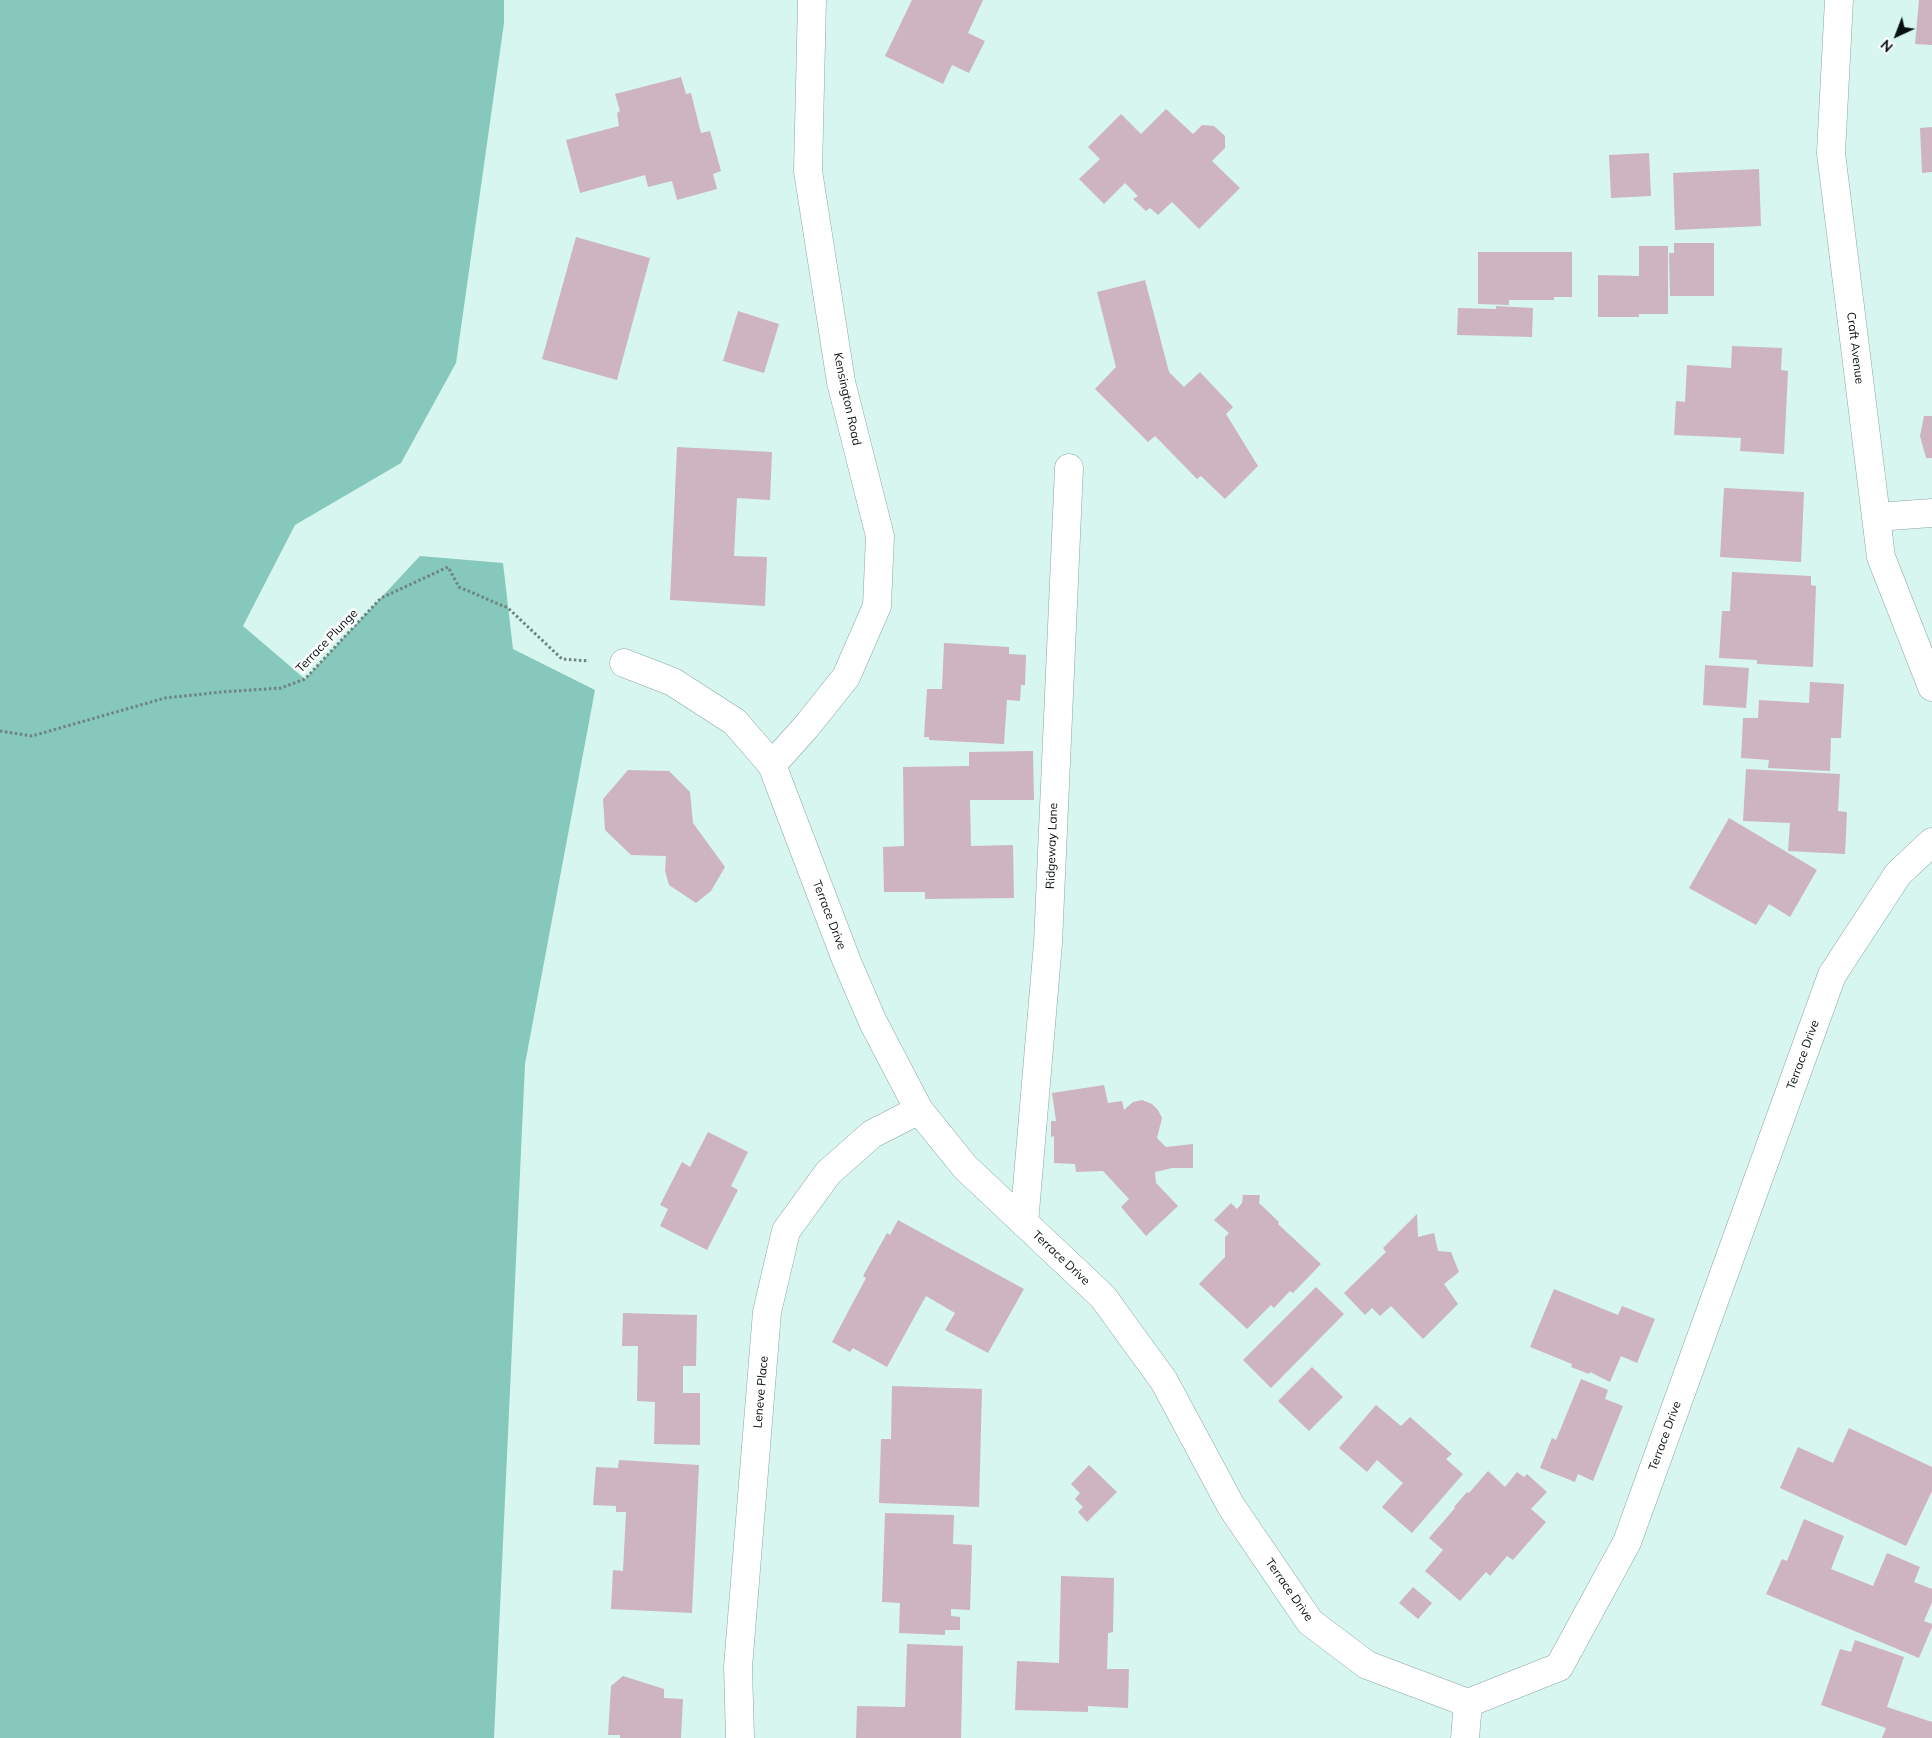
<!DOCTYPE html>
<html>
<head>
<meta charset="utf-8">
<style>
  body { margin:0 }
  #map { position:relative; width:1932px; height:1738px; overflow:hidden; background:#d7f6ef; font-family:Mulish,sans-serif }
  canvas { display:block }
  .north { position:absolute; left:1872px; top:10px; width:50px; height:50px; -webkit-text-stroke:4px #fff; paint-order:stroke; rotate:223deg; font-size:14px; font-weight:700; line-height:20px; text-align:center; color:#06100e }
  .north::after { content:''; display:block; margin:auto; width:18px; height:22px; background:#06100e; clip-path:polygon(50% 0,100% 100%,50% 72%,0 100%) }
</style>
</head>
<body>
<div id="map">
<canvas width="1932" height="1738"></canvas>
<div class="north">N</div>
</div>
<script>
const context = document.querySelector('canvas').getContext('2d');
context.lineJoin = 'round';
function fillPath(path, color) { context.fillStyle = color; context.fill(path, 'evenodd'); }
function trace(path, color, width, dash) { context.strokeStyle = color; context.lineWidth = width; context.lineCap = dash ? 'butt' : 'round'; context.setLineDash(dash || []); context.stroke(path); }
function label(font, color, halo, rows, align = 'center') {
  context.font = font + ' Mulish,sans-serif'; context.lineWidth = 5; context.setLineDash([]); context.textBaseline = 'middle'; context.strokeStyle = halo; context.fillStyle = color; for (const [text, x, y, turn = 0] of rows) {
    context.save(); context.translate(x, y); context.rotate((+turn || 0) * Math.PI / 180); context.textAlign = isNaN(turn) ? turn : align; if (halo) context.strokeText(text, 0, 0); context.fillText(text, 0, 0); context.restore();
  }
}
fillPath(new Path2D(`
  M0 0H504V23L456 363 401 463 295 525 243 626 305 679 420 556 503 563 513 649 595 690 525 1064 494 1738H0Z`), '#86c8bb');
fillPath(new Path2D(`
  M912 0H983L968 33 985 41 969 73 952 65 943 84 885 56Z
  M1919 0H1932V45L1915 44Z
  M681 77 686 94 691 93 701 133 710 131 721 171 713 174 717 189 677 200 672 181 648 187 645 175 580 193 566 140 619 126 617 113 620 111 615 94Z
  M1166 109 1193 134 1202 125 1214 126 1225 136V148L1212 161 1240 188 1199 229 1172 202 1158 215 1150 208 1146 211 1133 199 1138 196 1125 183 1104 204 1079 179 1100 159 1088 147 1121 114 1141 134Z
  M1932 127V172L1922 173 1920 128Z
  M1649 153 1651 196 1611 198 1609 155Z
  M1759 169 1761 226 1675 230 1673 173Z
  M576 237 650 258 617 380 542 359Z
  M1674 243H1714V296H1670L1669 253H1674Z
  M1639 246H1668V314H1639V317H1598V275L1639 276Z
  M1478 252H1572V297H1554V300H1509V305L1478 304Z
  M1145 280 1169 372 1184 387 1200 372 1233 407 1226 414 1258 466 1225 499 1201 476 1197 479 1155 436 1148 442 1095 389 1116 367 1097 292Z
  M1496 306 1533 308 1532 337 1457 335 1458 308 1496 309Z
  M738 311 779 324 764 373 723 361Z
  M1732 346 1782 348 1781 370 1788 371 1784 454 1740 451 1741 438 1674 435 1676 401 1685 402 1687 365 1731 368Z
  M1924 416H1932V458H1926L1920 436Z
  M677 447 772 452 770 500 737 498 734 556 767 557 765 606 670 600Z
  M1724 488 1804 492 1801 562 1720 557Z
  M1732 572 1811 576V585L1816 586 1813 667 1757 664V660L1719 658 1722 611H1730Z
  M944 643 1009 647V654L1026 655 1025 685H1021L1020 701 1007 700 1004 744 929 740V737H924L927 689H942Z
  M1705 665 1749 668 1746 708 1703 705Z
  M1810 682 1844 684 1841 738H1831L1830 771 1768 768 1769 760 1741 758 1743 718H1758L1759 700 1809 703Z
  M1033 751 1034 800H970L971 846 1013 845 1014 898 925 899V892H884L883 847 904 846 903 767 969 766V752Z
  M1746 769 1840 774 1838 811 1847 812 1845 854 1788 851 1790 823 1743 821Z
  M628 770 669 771 690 792 693 823 725 867 711 891 696 903 669 885 665 871 666 856 631 855 605 830 603 799Z
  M1729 818 1817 870 1790 917 1769 904 1756 925 1689 888Z
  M1104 1085 1108 1103 1122 1101 1124 1110 1133 1102 1142 1100 1152 1104 1158 1110 1162 1118 1157 1138 1166 1147 1193 1144V1168H1172L1155 1172 1156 1183 1178 1206 1146 1236 1121 1207 1129 1199 1103 1171 1076 1172 1075 1164 1054 1163V1136L1051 1137V1121H1056L1052 1093Z
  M708 1132 748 1152 731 1186 738 1190 707 1250 660 1226 668 1209 660 1205 682 1162 690 1167Z
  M1243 1195H1260L1259 1203 1279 1222 1278 1224 1321 1264 1293 1293 1290 1291 1274 1308 1271 1305 1247 1329 1199 1284 1225 1257V1237L1229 1233 1214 1220 1231 1203 1237 1209 1242 1203Z
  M1417 1214 1418 1237 1434 1233 1438 1251 1451 1252 1459 1272 1444 1284 1458 1304 1423 1339 1391 1306 1380 1316 1372 1308 1365 1315 1344 1293 1386 1252 1383 1248Z
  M898 1220 1024 1289 988 1353 945 1330 955 1313 926 1296 887 1367 853 1348 850 1352 832 1342 866 1278 863 1276 887 1233 890 1235Z
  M1316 1287 1344 1314 1271 1388 1243 1360Z
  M1554 1289 1618 1315 1622 1306 1655 1319 1637 1363 1621 1356 1610 1382 1590 1372 1589 1374 1571 1367 1572 1364 1530 1347Z
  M623 1313 697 1315 696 1366H683V1393H700V1445L654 1444 655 1402 637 1401 638 1346H622Z
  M1312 1367 1343 1397 1309 1431 1278 1401Z
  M1581 1379 1608 1390 1605 1399 1623 1406 1593 1481 1578 1474 1575 1482 1540 1468 1552 1438 1556 1440Z
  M892 1386 982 1389 979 1507 879 1503 881 1439H891Z
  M1376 1405 1401 1426 1410 1417 1452 1454 1446 1459 1463 1474 1412 1533 1382 1507 1403 1483 1377 1460 1367 1472 1339 1448Z
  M1849 1428 1932 1467V1491L1906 1546 1780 1488 1798 1447 1833 1463Z
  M619 1460 699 1465 692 1613 611 1609 613 1570 623 1571 626 1512H616V1506L593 1505 596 1467 618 1468Z
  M1089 1465 1117 1492 1087 1522 1078 1512 1083 1507 1075 1499 1080 1493 1071 1484Z
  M1488 1471 1505 1487 1517 1472 1524 1477 1527 1474 1547 1492 1531 1509 1546 1522 1513 1560 1507 1556 1490 1576 1486 1572 1460 1601 1425 1571 1443 1550 1429 1538 1455 1508 1454 1507 1467 1492 1469 1493Z
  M885 1513 954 1515 953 1544 972 1545 970 1610 951 1609V1616L960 1617V1630H945V1635L899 1633 900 1603 882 1602Z
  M1804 1519 1844 1536 1831 1569 1873 1586 1887 1553 1920 1567 1914 1582 1932 1589V1602L1924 1621 1932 1624V1627L1919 1658 1766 1594 1782 1559 1787 1561Z
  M1061 1576 1114 1578 1113 1632 1108 1633 1107 1669H1129L1128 1708 1088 1706V1712L1015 1710 1017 1661 1059 1663Z
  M1413 1587 1432 1603 1418 1619 1399 1603Z
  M1855 1640 1904 1657 1887 1707 1932 1722V1738H1882L1886 1728 1821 1705 1840 1649 1851 1652Z
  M907 1644 963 1646 961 1738H856L857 1706 905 1707Z
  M623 1676 664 1689V1698L683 1699 681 1738H620V1735H608L611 1686Z`), '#ceb4be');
const minor = new Path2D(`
  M1839 0 1831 153 1881 557 1932 687
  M1876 517 1932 513
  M624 663 673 682 735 722 772 765 847 962 873 1022 919 1110 965 1167 1103 1297 1164 1381 1231 1506 1310 1622 1367 1665 1468 1703 1559 1667 1627 1542 1832 975 1898 874 1932 842
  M772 765 806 727 846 677 877 606 880 536 841 382 808 171 812 0
  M1024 1223 1048 943 1069 468
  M740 1738 738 1667 767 1312 786 1231 828 1173 872 1134 919 1110
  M1465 1738 1468 1703`);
trace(minor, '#8aa7a1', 29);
trace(new Path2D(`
  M0 731 32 736 165 698 222 692 281 688 305 679 381 598 448 567 459 587 508 608 562 659 589 661`), '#6f847f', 3, [2.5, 2.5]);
trace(minor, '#fff', 28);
label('12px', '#06100e', '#fff', [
  ["Craft Avenue",1855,348,83],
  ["Kensington Road",847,399,78],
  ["Terrace Plunge",327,641,-46],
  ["Ridgeway Lane",1052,846,-88],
  ["Terrace Drive",829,915,69],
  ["Terrace Drive",1803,1055,-70],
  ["Terrace Drive",1061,1258,43],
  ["Leneve Place",761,1392,-85],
  ["Terrace Drive",1665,1436,-70],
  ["Terrace Drive",1289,1590,55]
]);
</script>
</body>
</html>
